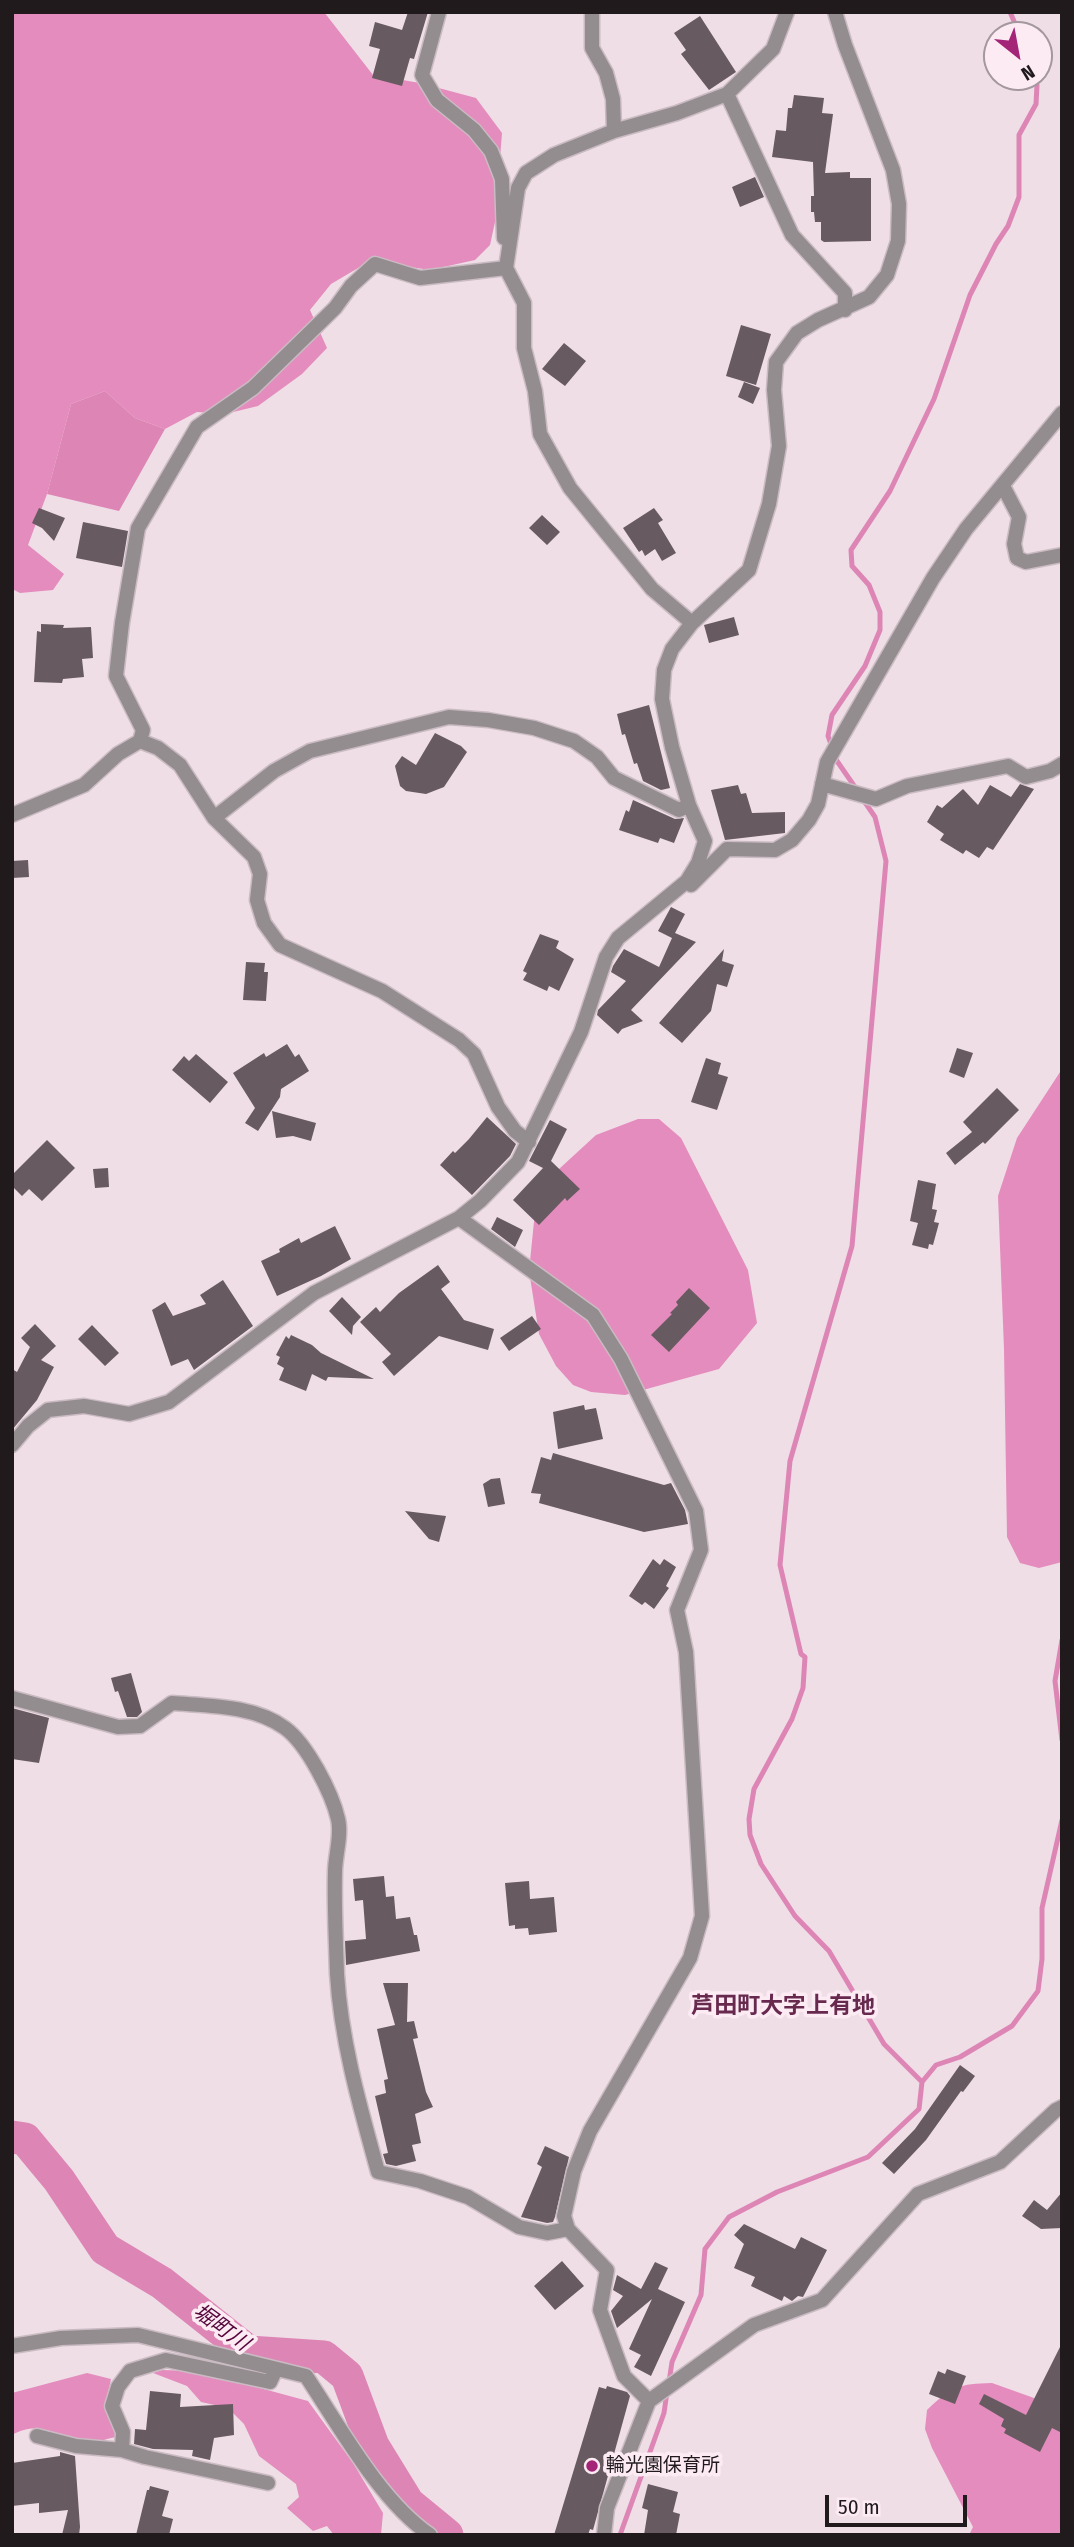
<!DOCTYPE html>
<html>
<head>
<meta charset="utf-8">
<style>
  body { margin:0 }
  #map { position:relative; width:1074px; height:2547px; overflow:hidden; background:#efdee6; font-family:"Fira Sans Condensed",sans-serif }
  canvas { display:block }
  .frame { position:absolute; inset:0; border:14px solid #201a1d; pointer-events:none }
  .north { position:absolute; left:983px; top:21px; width:70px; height:70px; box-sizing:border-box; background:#fcebf3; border:2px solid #a4979d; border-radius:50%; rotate:149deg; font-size:19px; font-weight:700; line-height:28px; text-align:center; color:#201a1d }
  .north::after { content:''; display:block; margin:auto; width:24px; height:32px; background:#a42577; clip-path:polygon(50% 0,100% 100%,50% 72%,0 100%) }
  .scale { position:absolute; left:825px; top:2495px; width:142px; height:32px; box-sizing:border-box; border:4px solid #201a1d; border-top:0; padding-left:9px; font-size:21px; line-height:24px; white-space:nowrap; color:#201a1d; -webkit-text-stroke:5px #fcebf3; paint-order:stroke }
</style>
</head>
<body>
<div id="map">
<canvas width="1074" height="2547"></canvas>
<div class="frame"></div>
<div class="north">N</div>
<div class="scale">50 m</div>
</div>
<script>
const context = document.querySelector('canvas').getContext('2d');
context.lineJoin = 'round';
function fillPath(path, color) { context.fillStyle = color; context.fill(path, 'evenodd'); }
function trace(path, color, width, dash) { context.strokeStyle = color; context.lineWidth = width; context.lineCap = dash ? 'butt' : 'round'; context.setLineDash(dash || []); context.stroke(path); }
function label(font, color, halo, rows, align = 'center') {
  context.font = font + ' "Fira Sans Condensed","Noto Sans JP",sans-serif'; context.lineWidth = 7; context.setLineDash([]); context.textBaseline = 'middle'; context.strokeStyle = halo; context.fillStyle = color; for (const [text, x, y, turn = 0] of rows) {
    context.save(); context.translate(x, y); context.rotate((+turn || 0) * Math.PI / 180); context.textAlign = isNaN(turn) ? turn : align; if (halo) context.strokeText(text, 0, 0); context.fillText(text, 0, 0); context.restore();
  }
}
fillPath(new Path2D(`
  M12 12H324L373 75 420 83 476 98 502 133 495 222 490 245 475 260 430 270 370 261 331 284 310 310 327 348 302 374 258 406 225 414 197 412 165 429 135 418 105 391 71 404 47 494 28 545 64 574 53 590 20 593 12 589Z
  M1062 1069V1562L1039 1568 1020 1563 1007 1537 1004 1349 998 1196 1017 1138Z
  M638 1119H659L681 1138 748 1270 757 1323 719 1369 625 1395 591 1392 573 1385 556 1366 539 1334 529 1271 536 1202 559 1169 596 1135Z
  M162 2370 197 2371 308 2401 353 2463 383 2513 381 2535H334L327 2526 313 2531 287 2508 299 2497 296 2484 259 2456 244 2424 228 2408 201 2402 187 2386 153 2373Z
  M87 2373 111 2379 105 2408 117 2437C108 2438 97 2443 89 2443 61 2442 44 2417 12 2435V2393Z
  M992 2383 1062 2408V2535H969L973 2527 932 2448 925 2429 927 2410C952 2386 959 2384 992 2383Z`), '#e48cbd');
fillPath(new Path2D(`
  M105 391 135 418 165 429 119 511 47 494 71 404Z`), '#dd86b6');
trace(new Path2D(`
  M1010 12 1020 35
  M857 790 837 761 828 736 832 715 865 666 880 630V612L869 585 852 566 851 550 890 491 934 399 970 295 996 244 1008 226 1019 197V135L1036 104 1037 85 1035 77
  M862 798 875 817 886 861 852 1246 790 1461 780 1565 801 1654 805 1657 803 1688 792 1719 754 1789 749 1819 750 1835 761 1864 795 1916 829 1951 884 2044 922 2082
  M1062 1640 1055 1681 1062 1740
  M669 2382 672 2362 701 2295 705 2249 729 2217 777 2192 868 2157 919 2109 922 2082 936 2065 960 2057 1012 2026 1038 1991 1042 1959V1908L1062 1820
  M620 2535 664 2413 667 2392`), '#dd86b6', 5);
trace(new Path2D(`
  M12 2137 25 2139 59 2180 105 2249 162 2283 249 2352 324 2357 347 2376 373 2446 408 2503 447 2535`), '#dd86b6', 33);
fillPath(new Path2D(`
  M408 12H428L414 59 410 58 402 86 372 78 380 49 369 46 375 22 402 30Z
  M700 16 736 72 709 90 681 54 686 50 674 33Z
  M794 95 824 98 822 113 833 114 825 173 850 172V178H871V241L824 242 821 240V222H815L814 212H811V196H814L813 162 772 157 776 130 786 131 788 108H792Z
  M755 177 764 197 740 207 732 187Z
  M741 325 771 334 756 385 726 376Z
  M564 343 586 361 565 386 542 369Z
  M744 382 760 388 753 404 738 397Z
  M39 508 65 518 54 541 42 528 32 523Z
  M654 508 663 520 658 523 676 553 662 561 655 549 645 556 642 550 639 552 623 528Z
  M542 515 560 532 547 545 529 528Z
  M83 522 128 531 122 567 76 558Z
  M734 617 739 635 709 643 704 625Z
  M41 624 64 625 63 628 91 627 93 658 82 659 84 677 63 679 62 683 34 682 37 631 41 632Z
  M649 705 670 788 661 790 643 781 637 763 634 764 625 734 622 735 617 714Z
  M435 733 461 746 467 752 444 787 426 794 406 791 400 786 395 766 402 756 416 765Z
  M1020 784 1034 789 993 850 987 847 979 858 966 850 963 854 940 840 944 834 927 822 937 805 942 808 963 789 978 805 990 785 1011 797Z
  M738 785 741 794 746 793 752 813 785 812V833L725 840 711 790Z
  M633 800 675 819 684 818 674 843 660 838 658 843 619 830 626 810 629 812Z
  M28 860 29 877 12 878V861Z
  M671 907 685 914 675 933 696 942 631 1010 643 1021 622 1029 618 1034 597 1015 598 1010 626 981 611 972 613 966 624 949 659 967 672 938 658 931Z
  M540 934 559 941 556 948 574 959 559 991 549 986 547 991 523 980 527 973 523 971Z
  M724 949 722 961 734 965 727 987 717 984 711 1011 682 1043 659 1023Z
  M246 962 265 963 264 972H268L266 1001 243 1000Z
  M287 1044 295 1057 299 1054 309 1071 281 1089 280 1097 258 1131 245 1123 255 1108 233 1073 264 1053 266 1057Z
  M957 1048 973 1053 964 1078 949 1072Z
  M196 1054 228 1082 210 1103 172 1070 184 1056 189 1061Z
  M706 1058 721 1063 718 1074 728 1077 717 1110 691 1102Z
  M997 1088 1019 1110 985 1144 983 1142 955 1165 946 1153 972 1132 963 1122Z
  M272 1111 316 1123 311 1141 293 1136 276 1138Z
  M487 1117 516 1144 510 1156 472 1195 440 1165 453 1151 455 1153 469 1139Z
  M550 1120 567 1129 551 1161 580 1189 567 1201 565 1198 539 1225 513 1200 543 1168 529 1161Z
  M47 1140 75 1168 42 1201 29 1189 22 1196 12 1186V1175Z
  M108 1168 109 1187 95 1188 93 1169Z
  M918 1180 936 1184 932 1209 937 1210 934 1222 939 1223 933 1245 929 1244 928 1249 912 1245 918 1223 910 1221Z
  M497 1217 523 1230 515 1247 491 1229Z
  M335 1226 351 1259 321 1276 277 1296 261 1261 280 1252 279 1249 299 1238 301 1243Z
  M438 1265 450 1282 441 1289 464 1320 494 1329 488 1350 439 1336 394 1376 382 1362 391 1354 360 1322 376 1307 380 1312 399 1293Z
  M223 1280 253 1326 194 1370 188 1359 171 1366 152 1310 165 1302 173 1316 206 1304 200 1295Z
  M689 1288 710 1308 669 1352 651 1335 672 1314 670 1313 678 1305 676 1302Z
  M342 1297 361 1317 353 1326 352 1335 329 1311Z
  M532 1316 541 1329 509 1351 500 1338Z
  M35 1324 56 1346 41 1360 54 1367 37 1400 12 1430V1369L17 1372 30 1347 21 1338Z
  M92 1325 119 1353 105 1366 78 1339Z
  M291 1335 312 1345 321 1353 374 1379 328 1377 326 1381 312 1374 306 1391 279 1380 284 1368 277 1364 280 1357 276 1355 286 1336 289 1339Z
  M584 1405 585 1410 596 1408 603 1439 558 1449 553 1412Z
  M553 1453 664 1485 671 1483 685 1510 688 1524 644 1532 539 1503 541 1494 531 1493 541 1457 551 1460Z
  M500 1478 505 1504 488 1507 483 1484 491 1479Z
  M405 1511 446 1516 439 1542 429 1539Z
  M653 1559 660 1565 664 1559 676 1567 666 1586 669 1588 654 1609 645 1602 642 1605 629 1596Z
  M131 1673 142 1712 137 1717H127L118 1691 115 1692 111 1678Z
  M12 1708 49 1718 39 1763 12 1759Z
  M384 1876 386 1897 394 1896 396 1919 410 1917 414 1935H417L420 1951 346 1965 345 1941 366 1939 363 1900 355 1901 353 1879Z
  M529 1881 530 1899 554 1897 557 1932 529 1935 528 1928 515 1929V1925L509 1926 505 1883Z
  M383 1983H408L407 2022 414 2021 418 2038 413 2039 426 2092 433 2107 415 2114 421 2143 412 2145 416 2161 396 2166 386 2164 383 2154 388 2153 375 2096 386 2093 384 2080 388 2079 377 2029 395 2025Z
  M960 2065 975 2076 963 2092 961 2091 926 2140 894 2174 882 2163 915 2129Z
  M545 2146 569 2157 555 2217 553 2222 547 2223 521 2217 542 2167 537 2164Z
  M1062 2192V2228L1041 2229 1022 2216 1034 2200 1047 2210Z
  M744 2224 795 2249 801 2237 827 2250 803 2297 798 2296 792 2301 784 2296 782 2301 751 2286 755 2277 734 2268 744 2244 734 2235Z
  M562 2261 584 2286 555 2310 534 2286Z
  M655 2262 668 2268 658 2289 685 2302 651 2376 634 2367 641 2355 629 2349 652 2299 617 2328 611 2311 623 2296 613 2290 617 2275 641 2289Z
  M1062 2343V2433L1052 2428 1040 2452 1004 2433 1006 2429 1001 2426 1004 2419 979 2404 984 2394 1026 2415Z
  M947 2369 966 2376 955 2404 929 2394 938 2371 945 2374Z
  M607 2386 627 2392 630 2396 593 2530 590 2529 588 2535H554L599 2387 606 2389Z
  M150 2391 181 2394 180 2407 233 2404 234 2435 214 2438 210 2460 192 2456 193 2450 153 2449 134 2444 135 2429 146 2430Z
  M60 2452 75 2456 80 2527 79 2535H62L68 2510 39 2513V2503L12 2506V2463L60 2456Z
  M648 2484 678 2492 673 2512 680 2514 676 2535H644L648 2510 642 2508Z
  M150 2486 169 2491 162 2516 173 2519 169 2535H136L147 2490H149Z`), '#685a61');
const street = new Path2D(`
  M439 12 422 75 437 100 474 130 491 151 502 179 504 238
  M592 12V48L606 73 613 99 614 131
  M727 94 792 235 845 293V310
  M1003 486 1019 517 1014 544 1017 558 1026 562 1062 555
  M692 623 652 589 570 488 540 434 535 391 524 348V303L506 268 518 188 526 173 554 155 614 131 677 113 727 94 773 49 787 12
  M140 741 143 730 116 676 122 623 138 528 197 427 253 388 335 308 351 286 375 264 420 278 506 268
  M822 784 876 799 907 786 1008 766 1026 777 1050 771 1062 764
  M12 815 84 785 118 754 140 741 158 748 180 765 214 818 254 857 260 874 257 900 264 923 280 945 382 991 459 1040 474 1054 498 1107 515 1131 529 1142
  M214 818 274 771 310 751 449 717 488 720 534 728 574 741 597 757 614 778 679 810 689 805
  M691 885 727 849 775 850 792 840 809 820 818 804 827 762 933 578 966 529 1062 413
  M459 1218 593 1315 621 1359 696 1511 701 1550 677 1610 686 1652 702 1916 690 1958 590 2131 574 2171 564 2216 568 2229 607 2270 600 2310 624 2376 649 2401
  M12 1445 28 1426 48 1410 84 1406 129 1414 169 1402 314 1293 459 1218 480 1201 518 1162 581 1032 606 957 618 938 687 881 698 863 705 841 689 805 672 747 662 699 664 670 672 649 692 623 749 570 769 504 779 446 774 390 776 362 797 333 818 320 869 297 887 275 898 241 899 204 893 170 845 45 835 12
  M12 1698 118 1727 140 1726 172 1703C209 1706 254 1705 285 1728 307 1744 332 1793 338 1819 342 1835 335 1856 335 1872 334 1906 336 1940 337 1974 341 2041 360 2107 378 2172L420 2181 468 2197 519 2227 547 2233 568 2229
  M12 2346 61 2338 138 2335 306 2376C340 2427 380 2501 430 2535
  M37 2436 76 2446 122 2450 145 2457 268 2483
  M122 2450 123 2432 112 2406 118 2387 130 2371 166 2360 270 2382 276 2369
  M604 2535 607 2508 649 2401 754 2325 822 2300 918 2194 1000 2162 1056 2110 1062 2107`);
trace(street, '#cabbc2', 17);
trace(street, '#948d90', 14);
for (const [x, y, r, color] of [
  [592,2466,7,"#a42577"]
]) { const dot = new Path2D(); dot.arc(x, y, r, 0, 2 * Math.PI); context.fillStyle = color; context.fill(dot); trace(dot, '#fcebf3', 2.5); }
label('19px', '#201a1d', '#fcebf3', [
  ["輪光園保育所",606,2466]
], 'left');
label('italic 21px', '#55053b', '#fcebf3', [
  ["堀町川",221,2328,36]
]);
label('bold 23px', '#67294e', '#fcebf3', [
  ["芦田町大字上有地",783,2007]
]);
</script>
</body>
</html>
